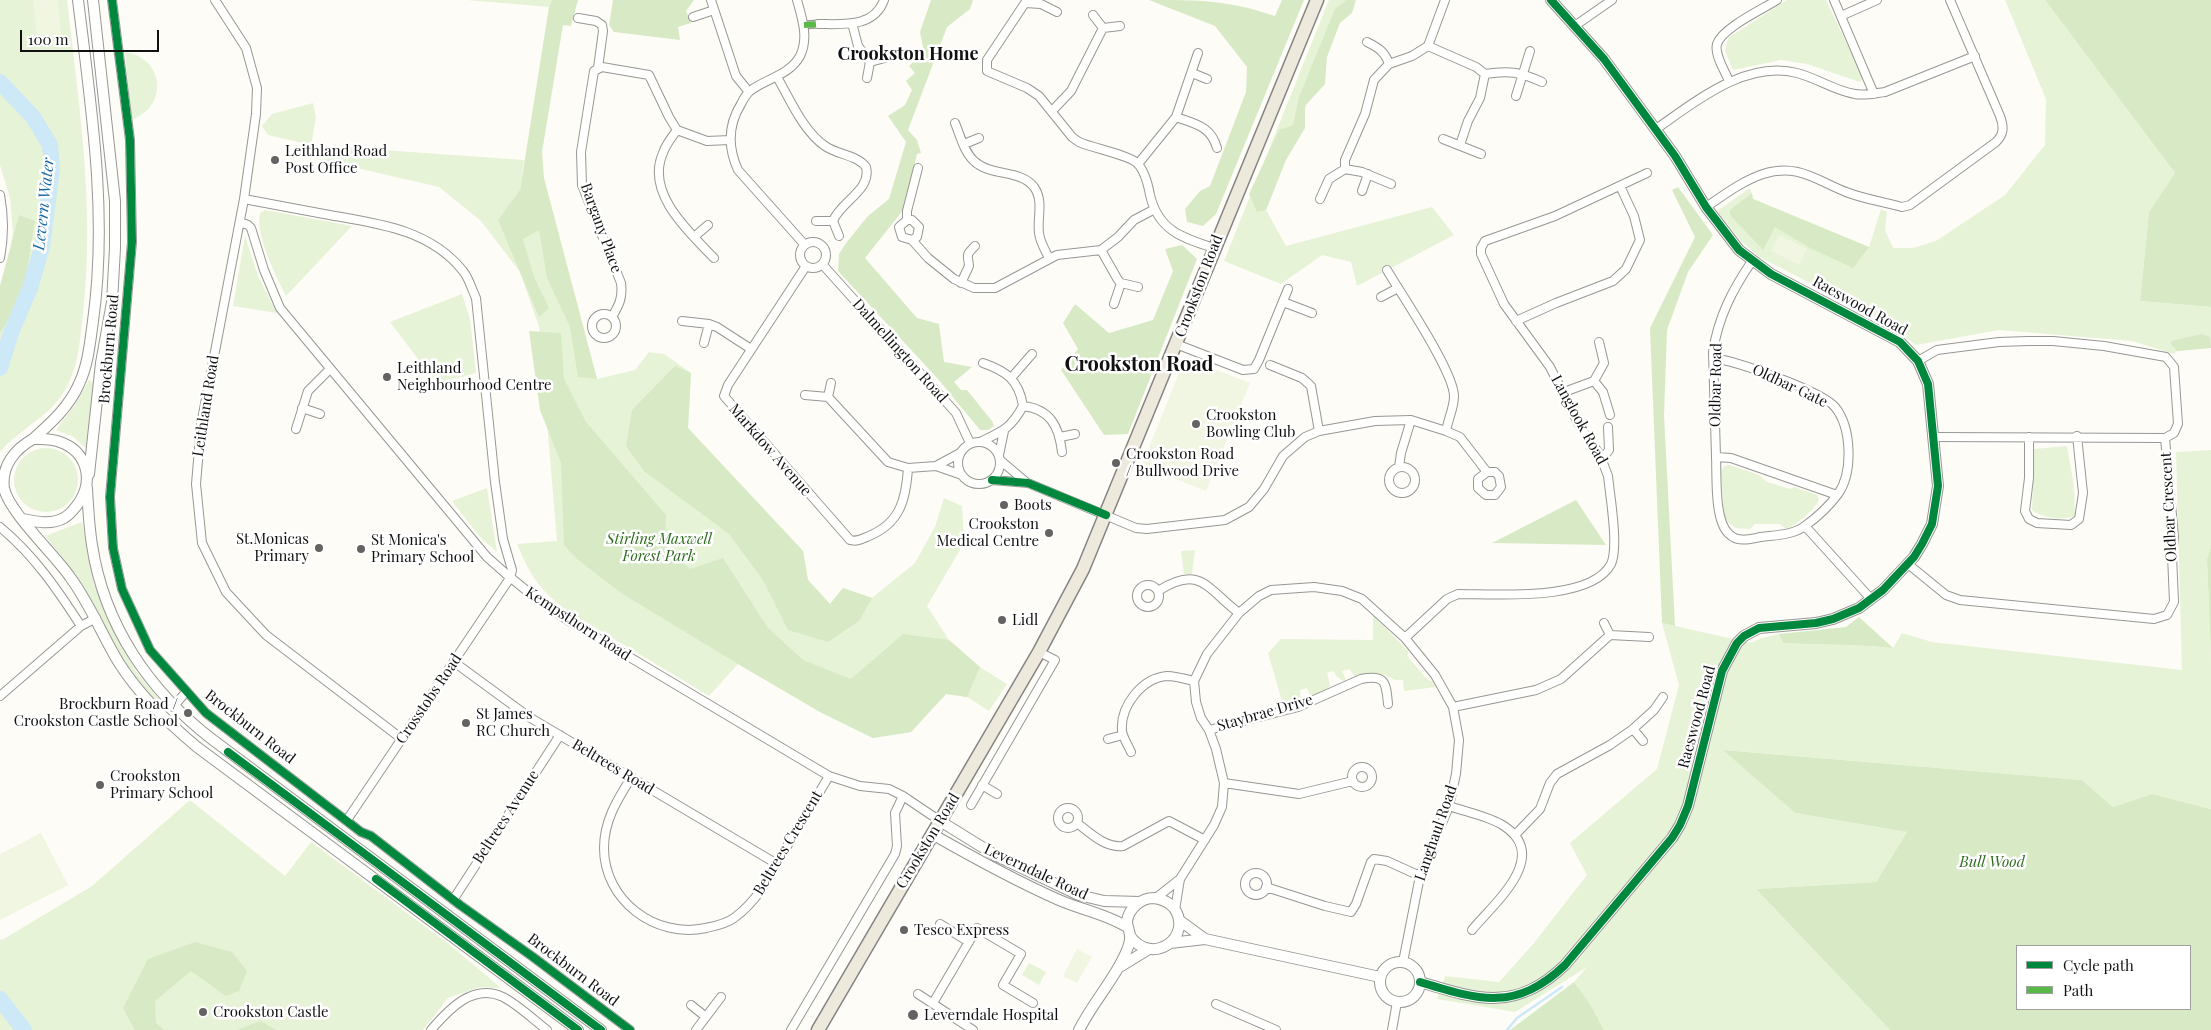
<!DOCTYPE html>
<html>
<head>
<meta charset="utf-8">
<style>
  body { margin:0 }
  #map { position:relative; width:2211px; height:1030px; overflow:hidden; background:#fdfcf7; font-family:"Playfair Display",serif }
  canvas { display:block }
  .legend { position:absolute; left:2016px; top:945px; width:175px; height:65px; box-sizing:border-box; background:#fff; border:1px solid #a0a0a0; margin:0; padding:6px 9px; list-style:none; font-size:15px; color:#111 }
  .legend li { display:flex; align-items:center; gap:10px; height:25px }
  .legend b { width:25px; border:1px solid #a0a0a0 }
  .scale { position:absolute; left:20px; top:30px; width:139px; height:22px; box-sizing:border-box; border:2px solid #111; border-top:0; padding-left:6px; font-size:15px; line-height:18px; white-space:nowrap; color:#111; -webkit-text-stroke:4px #fff; paint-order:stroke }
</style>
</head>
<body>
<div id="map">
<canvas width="2211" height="1030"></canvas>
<ul class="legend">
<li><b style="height:6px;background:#00873e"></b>Cycle path</li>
<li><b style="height:6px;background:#58b947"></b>Path</li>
</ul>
<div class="scale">100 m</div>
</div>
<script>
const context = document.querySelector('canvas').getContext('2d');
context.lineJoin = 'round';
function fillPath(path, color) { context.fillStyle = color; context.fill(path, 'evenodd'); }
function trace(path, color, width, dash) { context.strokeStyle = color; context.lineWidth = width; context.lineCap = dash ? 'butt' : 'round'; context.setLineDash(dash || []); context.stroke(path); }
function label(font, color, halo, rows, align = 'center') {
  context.font = font + ' "Playfair Display",serif'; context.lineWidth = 5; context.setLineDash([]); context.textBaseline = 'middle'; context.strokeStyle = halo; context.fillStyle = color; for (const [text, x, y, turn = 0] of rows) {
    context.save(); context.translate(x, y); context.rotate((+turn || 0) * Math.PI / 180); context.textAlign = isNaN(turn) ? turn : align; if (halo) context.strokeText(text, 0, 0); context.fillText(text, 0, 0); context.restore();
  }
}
fillPath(new Path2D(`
  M0 0H67C79 105 95 208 83 313 80 340 79 366 65 390 49 418 20 428 0 452V286L10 251 13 233 10 198 0 165Z
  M467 0H552L549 7Z
  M1329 0H1347L1266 210 1286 246 1432 207 1454 235 1357 286 1351 262 1322 255 1281 284 1224 261Z
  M1787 0H1826L1863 78 1860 82 1807 64 1781 60 1733 70 1725 51 1728 38Z
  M2005 0H2045L2175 173 2149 212 2140 301 2211 307V348L2177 351 2174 354 2132 341 1999 330 1916 345 1879 319 1758 256 1741 241 1717 211 1750 188 1753 199 1869 247 1881 209 1887 212 1885 230 1893 248H1913L1936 241 2005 195 2045 145 2046 99Z
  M125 52C165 58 169 107 131 120Z
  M313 103 316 117 311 145 524 160 520 190 544 179 597 379 635 370 649 352 664 354 691 373 688 428 803 551 808 580 830 604 843 588 872 598 915 563 935 527 944 498 962 506 964 543 927 606 949 640 980 667 1007 684 989 711 967 697 946 694 911 732 873 738 820 712 738 664 709 696 566 610C539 589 530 575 517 544L557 541 539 327 520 272 481 221 439 187 309 157 311 145 268 135 262 126 272 114Z
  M265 210 352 226 286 296C276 276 255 235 260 213Z
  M245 236 258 276 277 313 233 306Z
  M462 294 470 319 476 373 431 385V376L390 322Z
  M89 380 94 383 86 448 72 436 56 430 75 405Z
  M2067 446 2074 486 2075 516C2063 521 2042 518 2032 510L2034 449Z
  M14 480a32 32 0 1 1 64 0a32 32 0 1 1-64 0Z
  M2211 450V547L2207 559 2211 659V809L2152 794 2113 807 2082 780 1724 750 1795 813 1907 832 1876 882 1756 889 1890 1030H1604L1589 1002 1574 982 1587 967 1515 1012 1437 999 1445 976 1499 982 1534 943 1587 875 1570 843 1657 769 1679 685 1662 623 1751 643 1762 638 1779 634 1783 643C1820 645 1856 644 1893 648L1902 633 1932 642 2182 670 2176 452Z
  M1730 465 1759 475 1767 482 1790 489 1794 487 1817 495 1819 500C1812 512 1799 523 1786 529L1780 524H1755L1750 529 1736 528 1724 520 1721 472 1724 466Z
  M487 488 497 552 480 537 452 501Z
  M82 522 94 584 109 622 137 673 164 705 162 707C140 699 99 612 84 589 73 570 59 553 45 536Z
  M1195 550 1192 574H1184L1181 551Z
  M1373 615 1409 652 1407 656 1428 680 1432 681 1436 687 1404 691 1403 680C1393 681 1393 678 1384 675 1375 672 1365 674 1355 677L1349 669 1342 671 1346 680 1343 681 1336 676 1334 671 1327 673 1330 686 1326 690 1311 697 1307 688 1300 690 1301 702 1284 708 1268 653 1281 639 1373 640Z
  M190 800 285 876 311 842 450 945 501 988 480 987 448 998 423 1030H0V939L2 940 92 886Z
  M1029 963 1046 972 1039 985 1022 975Z`), '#e7f3d7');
fillPath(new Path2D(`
  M552 0H578L571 26 563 25 542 152 544 178 597 379 578 377 570 327 547 278 539 230 523 239 534 277 549 308 539 317 498 220 520 190 549 7Z
  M613 0H694L686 11 691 23 678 27 680 40 614 32 609 25Z
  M931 0H973L970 9 947 27 908 130 917 140 921 153 917 154 904 209 865 258 917 318 939 324 944 362 972 367 954 382 961 390H967L992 421 994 426 988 430H980L938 379 838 271 839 254 846 243 868 216 889 199 906 142 888 116 905 105 912 90 906 81 915 73 909 66 924 52 920 32Z
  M1149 0C1198 0 1228 0 1275 16L1282 0H1304L1216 214 1203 226 1187 222 1185 209 1200 191 1210 186 1246 92 1247 67 1215 26Z
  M1346 0H1356L1352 13 1340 23 1327 57 1325 84 1305 106V128L1286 160 1266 210 1257 212 1249 194 1279 130 1293 125 1299 97 1335 9Z
  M2045 0H2211V307L2140 301 2149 212 2175 173Z
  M1678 187 1713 235 1688 272 1667 330 1664 416 1675 626 1662 623 1650 328 1695 237 1672 190Z
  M1752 193 1753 199 1869 247 1853 268 1810 248 1775 227 1763 250 1730 215V210Z
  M19 215 35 221 23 296 0 333V286Z
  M1182 245 1197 259 1128 434 1104 435 1061 370 1078 349 1063 323 1075 304 1109 333 1153 320 1173 271 1165 249Z
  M529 331 561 333 564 379 586 422 666 515 665 545 690 569 723 558 768 628 803 660 851 679 903 634 949 640 980 667 967 697 946 694 911 732 873 738 820 712 738 664 621 593 577 559 564 545 561 463 540 410Z
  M2201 334 2210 337 2211 348 2177 351 2171 344V341Z
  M675 366 691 373 688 428 803 551 808 580 830 604 843 588 872 598 859 621 828 642 788 630 763 580 729 534 644 471 626 446 632 410Z
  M1576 500 1606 545 1492 543Z
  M2211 547V659L2207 559Z
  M1859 617 1893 648C1856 644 1820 645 1783 643L1779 634 1846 627Z
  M1723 750 2082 780 2113 807 2152 794 2211 809V1030H1890L1756 889 1876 882 1907 832 1795 813ZM2190 946V1009H2017V946Z
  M195 942 232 952 247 971 239 991 226 996 191 971 155 1001 156 1023 164 1030H135L123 1008 148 959Z
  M1574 982 1589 1002 1604 1030H1510Z
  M261 1021 276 1030H236Z`), '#d8eac5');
fillPath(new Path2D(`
  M33 0H58L61 36 37 38Z
  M1779 235 1807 249 1799 265 1771 251Z
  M1185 358 1250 383 1206 491 1142 465Z
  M41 833 68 885 0 920V854Z
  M1077 949 1092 957 1077 983 1063 976Z`), '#f0f6e1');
trace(new Path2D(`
  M1507 1030 1517 1018 1562 987`), '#cde8f7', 2.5);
trace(new Path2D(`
  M0 82 33 117 50 145 52 169 42 247 30 288 11 333 0 368
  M0 999 24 1030`), '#cde8f7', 16);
const pedestrian = new Path2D(`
  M804 25 818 24`);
const minor = new Path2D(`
  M112 0 130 140 132 242 110 497 113 548 122 589 150 650 206 713 361 832 371 836 460 905 533 957 630 1030
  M215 0 246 48 257 88 256 114 244 199 201 425 196 484 202 543 226 592 266 635 402 739
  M711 0 736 76 749 92
  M797 0C802 18 809 38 800 56 790 75 765 79 750 91 746 94 743 100 741 104 728 125 728 148 738 170L804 244
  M1834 0 1874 94
  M1057 12 1041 4 1025 3 987 60V71L1027 88 1039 96 1072 137 1079 142C1092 148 1129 155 1137 163 1145 171 1148 184 1150 195 1158 230 1182 238 1214 248
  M1093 15 1103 28 1120 26
  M1841 16 1877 0
  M693 17 714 10
  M578 18 596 21 602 25 603 31 598 68
  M852 23 858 46 870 62
  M818 24C843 24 874 28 884 0
  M1576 25 1612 0
  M1367 42C1379 48 1385 52 1389 64
  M1428 46 1476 67 1485 74 1480 98 1468 121 1460 145
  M1192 73 1207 79
  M1485 74C1509 70 1520 72 1542 82
  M777 77C790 99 803 131 825 146 838 155 857 155 866 167 872 190 840 202 833 221L839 236
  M867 78 870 62 885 58
  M1729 81C1725 71 1714 55 1717 44 1722 28 1763 9 1777 0
  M1516 96 1530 51
  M1052 111 1071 91 1103 28
  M1176 117C1195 124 1211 126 1217 148
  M955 123C960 135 964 152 974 161 991 177 1020 169 1034 187 1044 201 1037 217 1039 233 1040 242 1045 250 1049 258
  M1656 129C1695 102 1745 60 1797 73 1817 78 1835 91 1855 94 1864 96 1876 93 1885 92L1975 56
  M677 130C672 137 666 144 663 153 645 193 689 232 714 258
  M1443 139 1481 154
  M964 144 979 138
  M1138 164 1176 117 1198 53
  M1391 184 1362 172 1345 169V160L1365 114 1374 80 1389 64 1412 56 1428 46 1445 0
  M1362 191 1368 174
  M0 195C4 216 4 237 0 258
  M244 199C271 204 297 209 324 214 374 223 429 228 463 271 469 278 472 290 476 298L495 482 503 539 512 570 510 578 347 820
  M1320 199 1329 179 1345 169
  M1706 207C1724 195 1742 181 1763 174 1797 163 1816 180 1846 192 1864 199 1884 202 1902 207L1910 205 1996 142C2004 134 2004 127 2000 116L1950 0
  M907 220V211L918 168
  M816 221H833
  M240 222 248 225 251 228 264 270 280 308 487 557C513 581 540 602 569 621L829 776 860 786 889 789 903 796 940 821
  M694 237 708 225
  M912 240 917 237 919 227 912 220H907L899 227 902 237 912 240 928 258 954 279 974 288H995L1057 255 1101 250 1118 237 1134 220 1153 210
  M800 255a13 13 0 1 1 26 0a13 13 0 1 1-26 0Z
  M1101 250 1118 280 1121 283 1138 287
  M1752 261C1733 289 1718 317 1713 352L1716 457 1731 458 1837 495
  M822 264 956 413 970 443
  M806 266 728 385 724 396 850 540C857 542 862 539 869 536 900 523 906 500 908 468
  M1387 270C1401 294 1455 373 1454 397 1454 407 1448 420 1446 431
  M961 283 969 266C968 254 965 256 975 246
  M1381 297 1398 288
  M1283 302 1312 313
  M1114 304 1121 283
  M592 326a12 12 0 1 1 24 0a12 12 0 1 1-24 0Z
  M612 317C619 305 623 298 621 283L582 185 581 152 594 71 602 67 649 75 669 117 677 130 707 141 730 140
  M682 321 709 324 717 327 751 349
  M1516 321 1556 303 1613 281 1626 269 1640 240 1634 216 1620 186
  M704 343 709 324
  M1176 344 1243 370 1254 369 1259 360 1288 289
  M1713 358C1736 361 1822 391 1835 407 1852 428 1853 473 1838 494 1830 505 1816 518 1805 526 1793 535 1776 535 1761 537 1750 539 1738 543 1729 534 1714 521 1717 476 1716 457
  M1918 361 1937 350 1999 342 2028 341H2053L2104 346 2166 357 2174 367 2178 424 2174 433 2165 438 1934 437
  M1270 365 1302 378 1311 386 1319 431
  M1012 377 1032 354
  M1594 381 1603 392 1610 415
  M1564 392 1594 381 1604 363 1599 342
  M805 395 828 397 888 462 908 468 936 466 962 475
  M828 397 831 383
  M1023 406C1050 409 1059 426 1062 452
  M302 408 320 414
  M296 429 308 391 330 369
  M1060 437 1075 434
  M2029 437V478L2025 511 2029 519 2037 523 2071 525 2079 519 2083 493 2077 436
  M982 441C1003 431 1011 428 1023 406 1019 380 1006 371 983 363
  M958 463a21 21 0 1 1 42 0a21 21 0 1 1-42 0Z
  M999 455 1004 431
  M1602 459 1609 450 1608 427
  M1000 460 1026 482
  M936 466 960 453
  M1399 467 1401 453 1411 420
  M1389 480a13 13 0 1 1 26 0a13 13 0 1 1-26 0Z
  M992 480 1028 483 1136 528 1147 529 1225 520 1249 507 1264 489 1283 456 1305 437 1319 431 1375 421 1411 420 1446 431 1460 437 1487 472H1495L1499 476 1501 487 1495 495H1486L1478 488V479L1487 472
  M1805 526 1871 599
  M0 527C34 555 57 589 81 626
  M1908 564 1946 595 1960 600 2154 619 2167 615 2174 602 2172 555 2174 537 2165 438
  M1137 596a11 11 0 1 1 22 0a11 11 0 1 1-22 0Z
  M1158 591C1201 564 1207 589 1239 613
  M1604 623 1610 635
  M1405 638 1447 599 1458 594C1495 594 1591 602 1611 564 1619 547 1610 496 1608 476L1600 455 1578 423 1550 367 1504 304 1481 254V248L1485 241 1555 216 1647 173
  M454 662 529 717 777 864
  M0 696 81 626 96 618
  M173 707 186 692
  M1453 707 1536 690 1561 679 1610 635 1649 637
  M1633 729 1643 741
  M1209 730 1298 707 1361 679C1386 674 1386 683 1388 704
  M1108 739 1123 735
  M1131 752C1128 745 1123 738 1122 731 1120 706 1142 678 1167 676 1175 676 1186 679 1194 681
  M1352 777a10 10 0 1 1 20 0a10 10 0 1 1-20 0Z
  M631 778C617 800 604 821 604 848 604 900 655 939 706 928 715 926 726 924 734 918 758 901 772 873 786 848 800 824 815 800 829 776
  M1224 783 1299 794 1353 781
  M982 785 997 794
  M971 805 1055 660 1039 652
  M1449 806C1466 812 1489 816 1504 826 1551 857 1494 903 1472 930
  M1058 818a10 10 0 1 1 20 0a10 10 0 1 1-20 0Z
  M1077 823C1090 833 1105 848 1123 846L1169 821 1205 840
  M1515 835 1540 809 1550 783 1557 774 1610 745 1633 729 1654 710 1663 697
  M1245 884a11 11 0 1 1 22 0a11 11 0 1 1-22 0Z
  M1266 887 1325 906 1351 912 1356 904 1371 862 1374 859 1387 861 1420 876
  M1156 898 1180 879
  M453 900 560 735
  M1175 910 1180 879 1214 825 1222 807 1224 783 1216 749 1209 730 1201 718 1196 702 1194 681 1207 654 1239 613 1259 596 1271 590 1314 587 1342 591 1362 599 1405 638 1435 675 1453 707 1459 740 1456 774 1449 806 1420 876 1403 962
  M940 924 969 942
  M918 994 973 1030
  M933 1003 977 928 1021 954 1003 985 1033 1003
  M1216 1004 1276 1030
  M691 1005 706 1017
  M431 1030C449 1009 473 983 503 997 517 1004 534 1020 547 1030
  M696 1030 721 997
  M791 1030 895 854 897 846 895 813 903 796
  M1392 1030 1397 1002`);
const tertiary = new Path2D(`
  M33 439C51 423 69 407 79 384 88 365 90 343 93 321 108 215 91 106 78 0
  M89 474 101 363 112 302 115 248V201L93 0
  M87 488C88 507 89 526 92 545 104 625 149 691 213 740L601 1030
  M23 519C37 522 51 525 64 518 71 514 76 507 80 501 94 478 86 451 60 442 51 438 42 439 33 439 15 449 1 466 4 488 8 511 55 555 70 577 90 604 102 635 119 663 140 696 167 722 197 747L578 1030
  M940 821 995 855 1079 895 1104 901 1140 902
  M932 834C974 858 1016 881 1059 900 1082 910 1106 914 1127 927
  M1179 920 1205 939
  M1170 943 1205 939 1380 977
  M1380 982a20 20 0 1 1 40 0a20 20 0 1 1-40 0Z
  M1118 968 1149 949
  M1420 982C1479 1000 1516 1012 1565 965L1672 838 1680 825 1688 806 1722 671 1737 643 1744 636 1759 628 1816 623 1833 619 1859 608 1883 590 1914 557 1922 544 1932 524 1938 486 1928 384 1918 361 1900 342 1771 274 1739 250 1706 207 1675 156 1604 59 1551 0
  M1079 1030C1090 1008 1106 989 1118 968 1122 961 1131 944 1130 936 1130 931 1127 927 1127 921 1129 908 1141 898 1154 898 1162 899 1169 902 1174 908 1194 937 1152 967 1130 936`);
const primary = new Path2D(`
  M818 1030 1039 652 1083 569 1317 0`);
trace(pedestrian, '#979795', 9);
trace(minor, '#979795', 10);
trace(tertiary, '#979795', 12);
trace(primary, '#858482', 15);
trace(pedestrian, '#fffffe', 6);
trace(minor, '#fffffe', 8);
trace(tertiary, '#fffffe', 10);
trace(primary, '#ede9dc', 12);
trace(new Path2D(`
  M804 25 818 24`), '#58b947', 6, [12, 6]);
trace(new Path2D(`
  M112 0 130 140 132 242 110 497 113 548 122 589 150 650 206 713 361 832 371 836 460 905 533 957 630 1030
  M992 480 1028 483 1106 515
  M228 752 601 1030
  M376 879 578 1030
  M1420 982C1479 1000 1516 1012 1565 965L1672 838 1680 825 1688 806 1722 671 1737 643 1744 636 1759 628 1816 623 1833 619 1859 608 1883 590 1914 557 1922 544 1932 524 1938 486 1928 384 1918 361 1900 342 1771 274 1739 250 1706 207 1675 156 1604 59 1551 0`), '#00873e', 8);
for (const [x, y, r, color] of [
  [275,160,5,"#646362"],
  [387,377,5,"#646362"],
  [1196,424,5,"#646362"],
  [1116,463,5,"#646362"],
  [1004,505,5,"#646362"],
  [1049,533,5,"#646362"],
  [319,548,5,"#646362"],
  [361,549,5,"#646362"],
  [1002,620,5,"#646362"],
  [188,713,5,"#646362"],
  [466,723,5,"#646362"],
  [100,785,5,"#646362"],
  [904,930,5,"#646362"],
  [203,1012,5,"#646362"],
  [913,1015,6,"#646362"]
]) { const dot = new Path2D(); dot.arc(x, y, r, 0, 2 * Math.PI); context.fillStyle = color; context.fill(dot); trace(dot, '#fff', 2); }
label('15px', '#111', '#fff', [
  ["Leithland Road",285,151],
  ["Post Office",285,168],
  ["Leithland",397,368],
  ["Neighbourhood Centre",397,385],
  ["Crookston",1206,415],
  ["Bowling Club",1206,432],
  ["Crookston Road",1126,454],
  ["/ Bullwood Drive",1126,471],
  ["Boots",1014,505],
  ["Crookston",1039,524,"right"],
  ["Medical Centre",1039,541,"right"],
  ["St.Monicas",309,539,"right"],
  ["Primary",309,556,"right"],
  ["St Monica's",371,540],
  ["Primary School",371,557],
  ["Lidl",1012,620],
  ["Brockburn Road /",178,704,"right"],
  ["Crookston Castle School",178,721,"right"],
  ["St James",476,714],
  ["RC Church",476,731],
  ["Crookston",110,776],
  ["Primary School",110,793],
  ["Tesco Express",914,930],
  ["Crookston Castle",213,1012],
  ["Leverndale Hospital",924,1015]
], 'left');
label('15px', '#111', '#fff', [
  ["Bargany Place",601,228,70],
  ["Crookston Road",1199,286,-69],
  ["Raeswood Road",1860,306,29],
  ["Brockburn Road",109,349,-85],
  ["Dalmellington Road",900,351,48],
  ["Oldbar Road",1716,385,-89],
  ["Oldbar Gate",1790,386,25],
  ["Leithland Road",206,406,-81],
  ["Langlook Road",1579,420,61],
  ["Markdow Avenue",770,450,49],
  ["Oldbar Crescent",2169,507,-93],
  ["Kempsthorn Road",578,624,33],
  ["Crosstobs Road",429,699,-56],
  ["Staybrae Drive",1265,713,-16],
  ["Raeswood Road",1697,717,-75],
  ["Brockburn Road",250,727,38],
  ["Beltrees Road",613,767,31],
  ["Beltrees Avenue",506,817,-57],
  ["Langhaul Road",1436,833,-71],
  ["Crookston Road",928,841,-59],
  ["Beltrees Crescent",788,843,-59],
  ["Leverndale Road",1036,872,25],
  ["Brockburn Road",573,970,37]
]);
label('italic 15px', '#2f6b1f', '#fff', [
  ["Stirling Maxwell",659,539],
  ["Forest Park",659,556],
  ["Bull Wood",1992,862]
]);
label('italic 16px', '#1768a6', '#fff', [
  ["Levern Water",44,204,-84]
]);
label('bold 18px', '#111', '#fff', [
  ["Crookston Home",908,54]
]);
label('bold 20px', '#111', '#fff', [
  ["Crookston Road",1139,365]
]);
</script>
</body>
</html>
